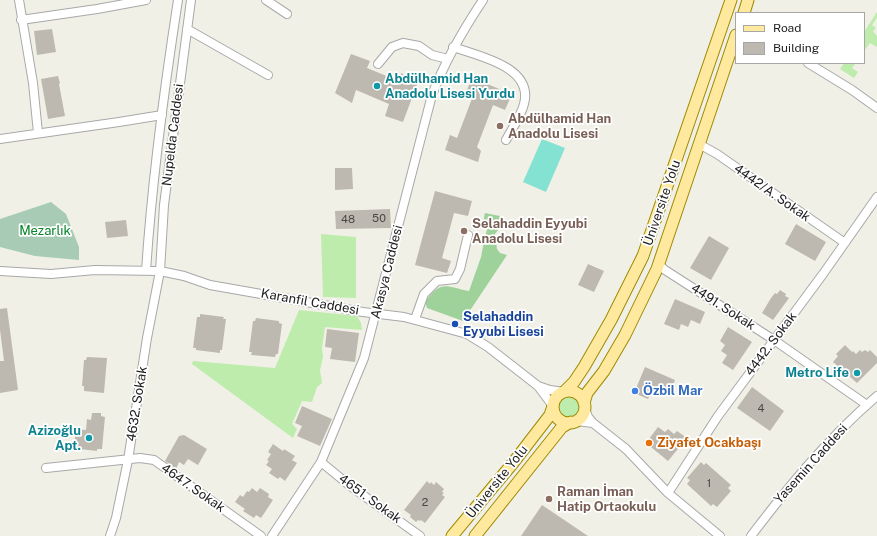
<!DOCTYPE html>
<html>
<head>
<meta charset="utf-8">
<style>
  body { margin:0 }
  #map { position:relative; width:877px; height:536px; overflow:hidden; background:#f1f0e7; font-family:"Public Sans",sans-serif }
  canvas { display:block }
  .legend { position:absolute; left:735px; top:12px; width:130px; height:52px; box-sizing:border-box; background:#fff; border:1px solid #a6a6a6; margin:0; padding:5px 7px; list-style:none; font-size:12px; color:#212121 }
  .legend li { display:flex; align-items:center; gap:8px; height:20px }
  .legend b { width:20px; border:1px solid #a6a6a6 }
</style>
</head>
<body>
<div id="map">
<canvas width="877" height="536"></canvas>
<ul class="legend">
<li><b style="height:5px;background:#ffe99f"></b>Road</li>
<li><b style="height:11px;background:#beb9b0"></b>Building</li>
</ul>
</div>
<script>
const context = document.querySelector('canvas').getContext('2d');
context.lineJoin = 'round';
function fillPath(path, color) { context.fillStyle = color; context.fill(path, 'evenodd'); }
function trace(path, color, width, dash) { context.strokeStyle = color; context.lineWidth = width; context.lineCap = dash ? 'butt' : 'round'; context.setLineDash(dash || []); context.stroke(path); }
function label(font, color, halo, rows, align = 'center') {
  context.font = font + ' "Public Sans",sans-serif'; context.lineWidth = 3.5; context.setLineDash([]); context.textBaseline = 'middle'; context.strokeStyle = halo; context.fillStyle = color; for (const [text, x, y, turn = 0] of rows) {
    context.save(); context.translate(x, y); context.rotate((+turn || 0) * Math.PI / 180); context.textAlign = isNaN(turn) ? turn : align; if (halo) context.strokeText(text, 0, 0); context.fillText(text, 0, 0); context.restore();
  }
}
fillPath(new Path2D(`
  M877 12V18L872 25 876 28 873 31 877 36V47L870 43 864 51V32Z
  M844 63H856L852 68 858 72 854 78 840 69Z
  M321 234 356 237V298L323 297Z
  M299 310 357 316 361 323 362 330 325 327 322 348 323 357 320 370 322 383 317 387 312 402 302 401 292 424 297 429 293 438 192 364 193 361 275 368Z
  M558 407a11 11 0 1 1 22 0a11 11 0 1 1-22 0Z`), '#beecac');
fillPath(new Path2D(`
  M485 213 500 216C502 225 500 228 495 234L497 249 500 253 507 255 463 321 427 308 425 302C442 279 445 287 469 291L481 257 485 236 489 224 483 222Z`), '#9fd29a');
fillPath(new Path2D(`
  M51 202 66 214 79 247V260L35 256 0 247V219Z`), '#a7cbb4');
fillPath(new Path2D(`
  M542 139 565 148 546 192 523 182Z`), '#83e2d1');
fillPath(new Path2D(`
  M52 29 56 52 37 55 34 31Z
  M351 54 370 61 367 68 399 81 401 73 418 82 403 122 385 116 389 104 356 90 352 103 335 93Z
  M58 76 60 83 59 84 65 116 48 119 41 79Z
  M472 78 512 94 505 110 493 105 477 147 481 151 478 162 445 150 450 135 457 138 473 96 466 92Z
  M335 168H352L353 189 335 190Z
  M435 191 472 201 468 216 454 213 442 258 451 261 447 273 415 265Z
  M390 209 391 228 336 229 335 211Z
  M126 220 128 236 107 238 105 222Z
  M796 224 826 242 815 261 785 244Z
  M709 236 729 248 711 280 690 268Z
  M588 264 604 271 594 292 578 285Z
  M780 290 786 294 785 296 789 298 773 320 762 313 771 298 775 293 777 294Z
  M675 299 705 312 700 324 691 320 688 327 681 324 679 330 664 324Z
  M7 308 18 390 0 393V361H4L0 330V309Z
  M200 314 224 317 223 319H226L222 350H220V353L196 350V348H193L197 317H200Z
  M256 318 279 321V323L282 324 278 354H276L275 357 251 355 252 352H249L253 321H255Z
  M728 327 752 342 733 370 722 363 727 355 721 351 725 345 720 341Z
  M327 329 359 333 355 362 330 359 332 348 325 347Z
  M845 345 852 352 853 351 856 354 860 350 862 352 865 350 868 352 870 350 877 357V363L857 383 833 362 838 356 836 354Z
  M87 357 107 358 104 393 84 391V386H82L84 360H86Z
  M645 367 675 380 670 393 661 389 658 395 651 393 648 399 634 393Z
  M752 387 784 411 770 431 737 408Z
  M302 406 332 419 320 446 297 436 302 426 295 423Z
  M92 413H101V416L105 417 102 449H97V451L79 449V447L74 446 76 429 86 430 87 419 91 420Z
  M658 427 665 432 668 429 674 434 677 431 687 438 668 461 646 443Z
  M184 435 207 449 198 465 188 459 184 465 179 462 176 469 165 461 179 436Z
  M273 444 283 451 284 449 295 456 292 460 297 463 285 481 280 477 278 479 269 473 272 469 266 465 269 461 267 460 271 454 268 452Z
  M701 462 704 465 706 463 731 485 728 488 731 491 717 507 713 504 711 506 687 484 690 480 687 478Z
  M427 481 430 484 431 482 434 485 436 482 444 489 442 492 444 493 442 495 445 497 425 523 421 520 420 521 418 520 416 522 410 517 411 515 404 510Z
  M252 488 257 492 260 488 269 494 268 497 273 500 261 518 256 515 254 518 243 511 245 509 235 502 240 495 243 497 247 491 249 492Z
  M542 505 588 536H521Z`), '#beb9b0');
const minor = new Path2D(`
  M19 0 33 83 38 133
  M266 0 287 14
  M21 20 97 9 146 0
  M187 29 268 75
  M453 47C479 56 534 67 524 104 521 116 512 129 506 140
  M808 63 852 90 877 108
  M378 64 392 47 403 43 419 46 432 55 448 59
  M0 139 119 122 162 115
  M699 144 717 154 845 243
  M658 264 665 270 774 340 867 405
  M0 271 51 274 95 270 160 271 184 276 210 285 363 312 404 317 467 334 488 347 538 386 553 406
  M146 271C152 180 164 90 178 0
  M415 319 424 294 437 281 455 279 460 269 468 235
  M538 386 550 390 564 392
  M576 421 593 423 588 417 585 408
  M593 423 626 449 668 493 720 536
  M321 462 349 485 420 536
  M46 468 140 458 154 460 261 536
  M668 493 718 416 823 274 877 197
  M110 536 116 518 128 460 147 338 160 271 164 205 191 0
  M272 536 321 462 364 358 432 95C445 61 463 30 483 0
  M751 536C789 486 829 437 877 396`);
const major = new Path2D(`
  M744 13 748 0
  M553 407a16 16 0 1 1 32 0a16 16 0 1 1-32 0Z
  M564 392 574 382 584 367 611 320 643 256 731 0
  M584 403 587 393 604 371 625 335 657 269 736 35
  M452 536 513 463 550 415 553 406
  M475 536 562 427 571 422`);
trace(minor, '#a8a8a8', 10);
trace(major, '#9d8a00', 13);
trace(minor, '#fff', 8);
trace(major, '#ffe99f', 11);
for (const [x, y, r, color] of [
  [377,86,4,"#0f9aa8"],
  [500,126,4,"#8d6e63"],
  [464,231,4,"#8d6e63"],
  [455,324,4,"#1a4fb4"],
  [857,373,4,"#0f9aa8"],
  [635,391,4,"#3f7fe0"],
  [89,438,4,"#0f9aa8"],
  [649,443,4,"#e8710a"],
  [549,499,4,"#8d6e63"]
]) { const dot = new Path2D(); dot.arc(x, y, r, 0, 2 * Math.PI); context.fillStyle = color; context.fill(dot); trace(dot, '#fff', 1.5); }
label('11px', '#484745', null, [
  ["50",379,219],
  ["48",348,220],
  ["4",761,409],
  ["1",709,484],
  ["2",425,503]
]);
label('bold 13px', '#0d838f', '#fff', [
  ["Abdülhamid Han",385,79,"left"],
  ["Anadolu Lisesi Yurdu",385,94,"left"],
  ["Metro Life",849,373],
  ["Azizoğlu",81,431],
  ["Apt.",81,446]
], 'right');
label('bold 13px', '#785e54', '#fff', [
  ["Abdülhamid Han",508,119],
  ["Anadolu Lisesi",508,134],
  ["Selahaddin Eyyubi",472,224],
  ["Anadolu Lisesi",472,239],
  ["Raman İman",557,492],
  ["Hatip Ortaokulu",557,507]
], 'left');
label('13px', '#212121', '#fff', [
  ["Nupelda Caddesi",173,135,-83],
  ["4442/A. Sokak",772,193,35],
  ["Üniversite Yolu",662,203,-71],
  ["Akasya Caddesi",387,272,-76],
  ["Karanfil Caddesi",310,302,10],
  ["4491. Sokak",723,307,33],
  ["4442. Sokak",771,344,-53],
  ["4632. Sokak",137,404,-81],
  ["Yasemin Caddesi",811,464,-48],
  ["Üniversite Yolu",497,482,-51],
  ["4647. Sokak",193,488,35],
  ["4651. Sokak",370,499,36]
]);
label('13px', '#08852c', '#fff', [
  ["Mezarlık",45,231]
]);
label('bold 13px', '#164399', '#fff', [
  ["Selahaddin",463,317],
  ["Eyyubi Lisesi",463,332]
], 'left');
label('bold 13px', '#366cbe', '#fff', [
  ["Özbil Mar",643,391]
], 'left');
label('bold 13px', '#c56008', '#fff', [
  ["Ziyafet Ocakbaşı",657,443]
], 'left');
</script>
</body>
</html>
